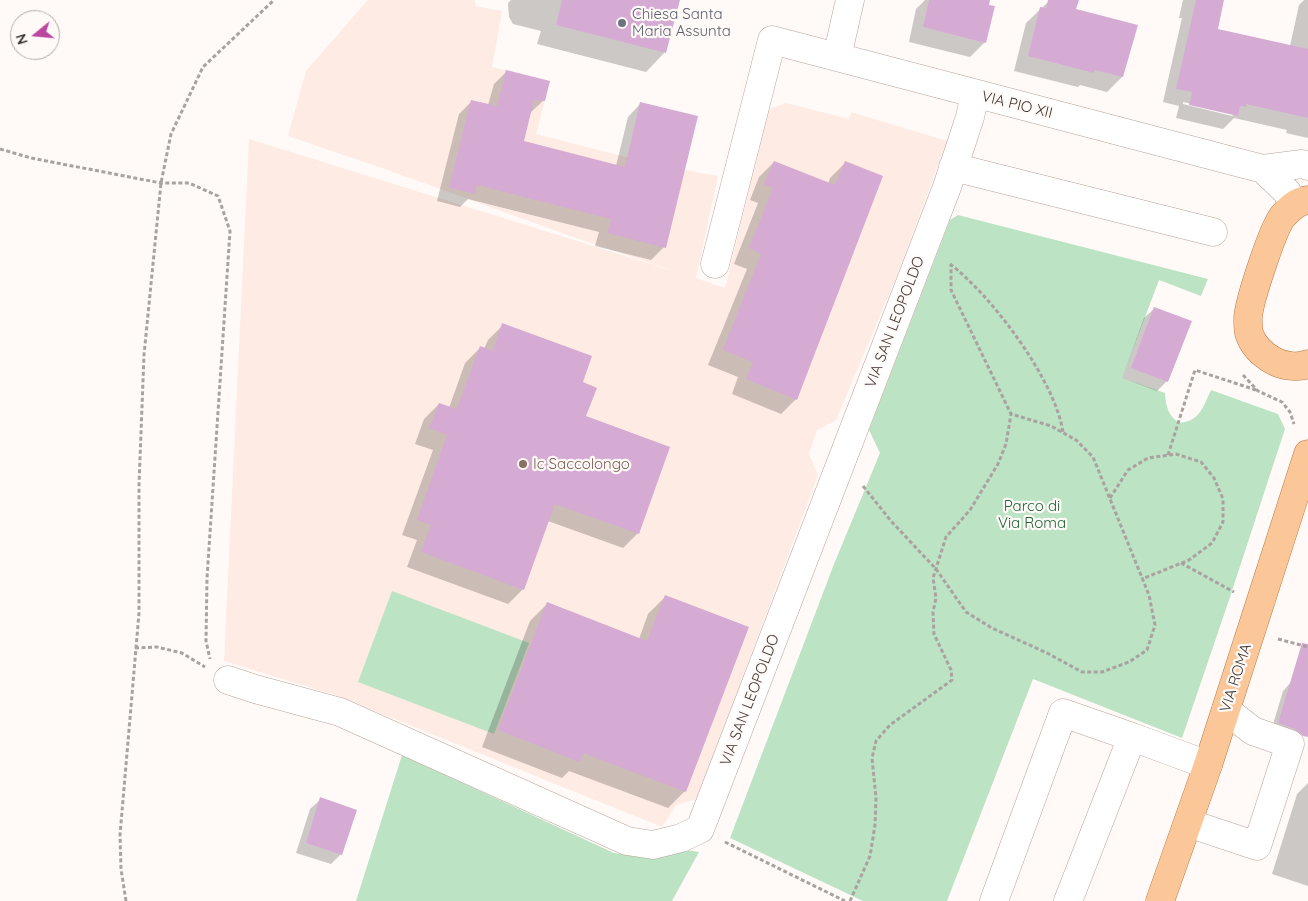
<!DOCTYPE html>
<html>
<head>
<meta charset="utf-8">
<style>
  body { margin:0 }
  #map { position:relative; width:1308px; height:901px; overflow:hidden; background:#fffaf8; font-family:Quicksand,sans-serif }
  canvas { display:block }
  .north { position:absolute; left:10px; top:10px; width:50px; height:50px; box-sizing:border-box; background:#fffaf8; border:1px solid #b1aba8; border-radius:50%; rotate:253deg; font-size:14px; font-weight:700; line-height:20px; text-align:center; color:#3d3430 }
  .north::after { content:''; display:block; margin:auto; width:18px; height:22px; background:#bb47a1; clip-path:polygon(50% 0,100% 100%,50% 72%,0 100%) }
</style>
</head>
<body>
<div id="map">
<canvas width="1308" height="901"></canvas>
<div class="north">N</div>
</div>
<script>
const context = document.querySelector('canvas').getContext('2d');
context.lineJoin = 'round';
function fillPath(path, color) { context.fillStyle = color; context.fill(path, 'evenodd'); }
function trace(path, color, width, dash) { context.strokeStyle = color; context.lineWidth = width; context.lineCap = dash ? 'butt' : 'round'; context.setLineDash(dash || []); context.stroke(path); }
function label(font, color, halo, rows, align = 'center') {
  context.font = font + ' Quicksand,sans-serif'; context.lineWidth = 4.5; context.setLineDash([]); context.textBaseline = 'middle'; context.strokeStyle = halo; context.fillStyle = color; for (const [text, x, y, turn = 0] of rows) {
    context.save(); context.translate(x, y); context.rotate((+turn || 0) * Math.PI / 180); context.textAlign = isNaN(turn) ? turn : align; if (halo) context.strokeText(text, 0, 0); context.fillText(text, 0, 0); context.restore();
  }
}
fillPath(new Path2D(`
  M368 0H475V6L502 11 492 67 550 81 536 134 684 172 685 170 718 176 696 278 725 288 769 109 786 103 849 119 851 112 947 141 898 273 836 420 817 430 809 454 818 475 697 799 676 805 662 827 335 695 224 661 249 139 680 273 573 237 385 169 288 136 306 71Z`), '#feebe3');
fillPath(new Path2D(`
  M958 215 1208 279 1201 296 1159 280 1122 378 1165 393C1166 407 1168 415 1179 423 1200 421 1203 407 1211 390L1278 414 1285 429 1229 600 1182 738 1033 679 947 901H863L730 838 834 564 880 453 869 430 950 220Z
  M392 591 529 643 494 734 358 682Z
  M402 755 614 853 643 857 687 850 699 852 672 901H356Z`), '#bce3c3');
fillPath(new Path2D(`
  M511 0H670L665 52 646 72 537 44 541 31 513 24 509 17 508 3Z
  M925 0H989L985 42 970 57 909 42 916 9Z
  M1183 0H1223L1216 30 1290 46 1299 5 1304 0H1308V138L1286 133 1287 130 1234 118 1223 129 1176 118 1179 106 1163 102 1182 18H1179ZM1183 102 1234 114 1232 116 1183 104Z
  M1047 3 1136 26 1122 77 1107 92 1080 85 1078 87 1014 71 1026 23Z
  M507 71 544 100 530 113 522 142 616 166 628 117 641 103 664 247 651 260 595 246 599 232 468 199 460 207 437 201 459 114 472 101 488 105 494 84Z
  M774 162 828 184 830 178 845 163 796 399 781 414 732 394 738 377 708 365 747 269 734 264 758 203 750 200 759 177Z
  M1155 308 1167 381 1157 391 1122 378 1144 318Z
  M503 325 581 383 584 417 638 533 623 548 548 521 523 589 508 604 407 567 417 540 402 535 433 450 415 444 424 419 439 404 449 408 465 363 481 347 484 349 488 340Z
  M665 597 685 791 668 808 569 771 562 778 482 747 530 621 547 604 639 639 648 614Z
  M1291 682 1308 687V723L1293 741 1271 731 1283 691Z
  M1308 783V886L1272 874 1297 794Z
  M321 799 341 854 331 864 296 853 310 809Z`), '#0003');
fillPath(new Path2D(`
  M562 0H680L666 53 556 25Z
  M929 0H990L989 5 995 6 986 43 923 27Z
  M1048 0H1079L1076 9 1138 25 1123 77 1095 70 1094 73 1028 56 1040 7 1046 8Z
  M1196 0H1224L1218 29 1308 49V118L1246 104V107L1240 106 1238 116 1189 105 1192 92 1176 89Z
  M506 70 550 81 545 101 534 100 524 141 625 167 640 102 698 116 666 248 607 233 611 219 477 185 475 194 449 188 471 100 497 106Z
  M774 161 835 185 845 161 883 176 797 400 746 379 753 362 723 350 761 254 749 248 773 188 764 184Z
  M1154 307 1192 321 1168 382 1131 368Z
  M502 323 592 356 583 382 597 388 586 416 670 447 639 534 555 504 524 590 421 552 431 525 417 520 447 435 429 428 439 403 457 409 480 346 493 351Z
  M665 595 749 627 686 792 583 753 580 762 498 730 547 602 647 641Z
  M1302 643 1308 644V737L1303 736 1295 729 1278 723Z
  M320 797 357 810 342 855 306 843Z`), '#d5abd4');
const minor = new Path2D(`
  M837 57 850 0
  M953 167 1213 232
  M1263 169 1287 192 1293 205
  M715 264 772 40 1263 169 1302 164 1308 166
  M228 680 255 689 340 712 627 841 653 845 681 838 700 829 947 187 970 117 975 94
  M1188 823 1257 846 1290 744 1253 731 1226 710
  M994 901 1063 713 1132 737
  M1068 901 1132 737 1208 765`);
const major = new Path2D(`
  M1308 200C1297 201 1290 208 1283 216 1273 228 1249 301 1248 318 1248 322 1248 329 1249 333 1253 346 1263 355 1274 361 1283 366 1298 368 1308 364
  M1160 901 1208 765 1308 454`);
trace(minor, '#baa39a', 29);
trace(major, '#b77c48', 29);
trace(new Path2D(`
  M0 149 31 158 161 183H189L218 196 230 231 207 578 206 641 210 659
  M950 264C992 296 1055 380 1063 432
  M1243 375 1258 391 1282 402 1290 412 1294 424
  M1168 455 1195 370 1256 390
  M863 486 891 521 936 569 966 612 992 628 1047 653 1082 672H1102L1129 662 1147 650 1155 625 1149 595 1093 457 1076 440 1051 426 1011 414 951 290V264
  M1110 498 1128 470 1148 458 1176 454 1201 462 1214 478 1223 499V522L1212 543 1189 560 1142 579
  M1181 563 1234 592
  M1278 639 1308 647
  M135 648 157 647 182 653 205 667
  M725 842 845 901
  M126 901 121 869 120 835 139 613V485L144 355 161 183 171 134 203 67 274 0
  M850 901 870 856 875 825 876 798 872 758 876 741 890 725 952 680 951 670 934 634 933 612 936 598 933 578 946 537 970 510 998 464 1006 444 1011 414`), '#a9a29f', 3, [4, 2.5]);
trace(minor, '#fff', 28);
trace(major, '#fbc799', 28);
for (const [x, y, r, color] of [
  [622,23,5,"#6b7280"],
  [523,464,5,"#8d6e63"]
]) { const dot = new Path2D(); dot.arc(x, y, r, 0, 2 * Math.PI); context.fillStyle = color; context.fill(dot); trace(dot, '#fffaf8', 2); }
label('15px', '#5b616d', '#fffaf8', [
  ["Chiesa Santa",632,14],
  ["Maria Assunta",632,31]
], 'left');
label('15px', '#3d3430', '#fffaf8', [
  ["VIA PIO XII",1017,105,14],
  ["VIA SAN LEOPOLDO",895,322,-69],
  ["VIA ROMA",1236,678,-72],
  ["VIA SAN LEOPOLDO",750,700,-69]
]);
label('15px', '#785e54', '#fffaf8', [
  ["Ic Saccolongo",533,464]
], 'left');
label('15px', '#1d6333', '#fffaf8', [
  ["Parco di",1032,506],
  ["Via Roma",1032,523]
]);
</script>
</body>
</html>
